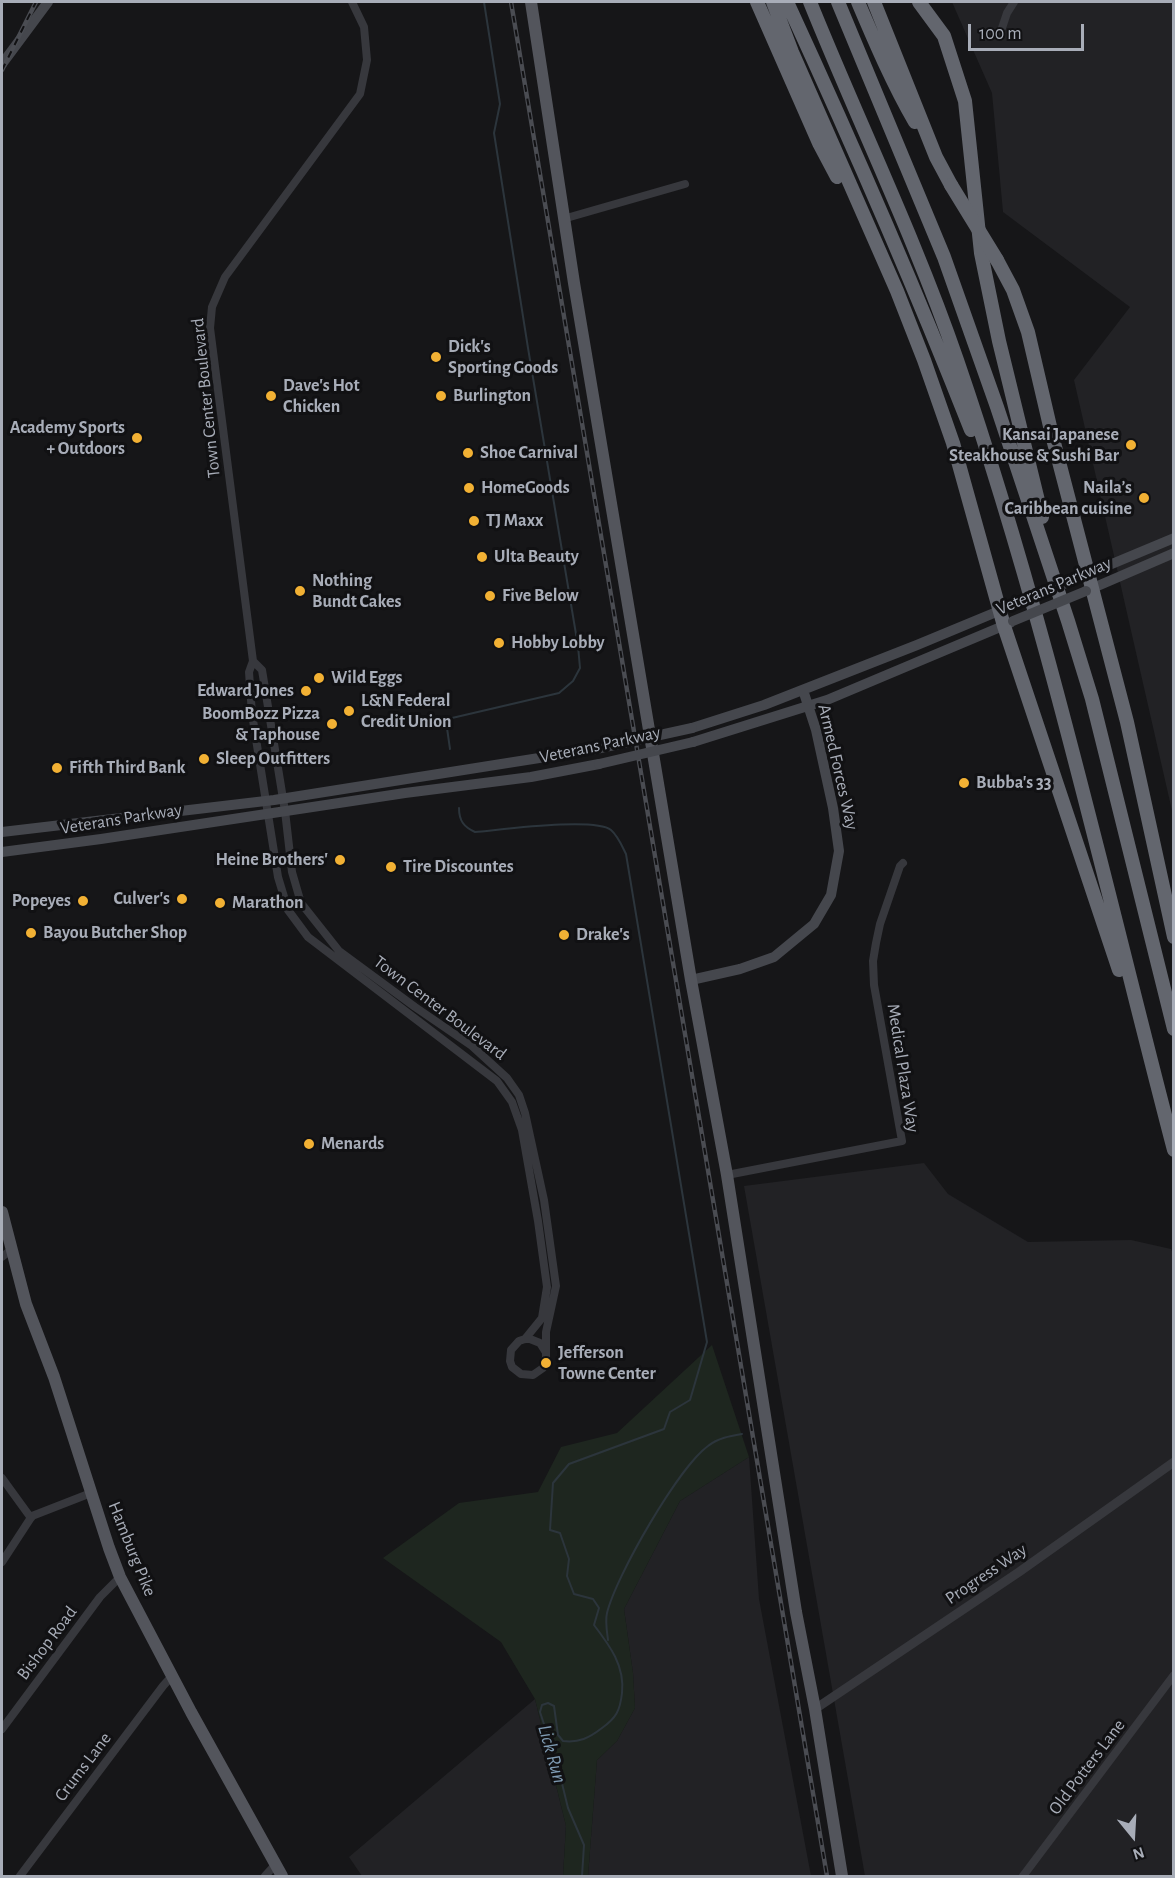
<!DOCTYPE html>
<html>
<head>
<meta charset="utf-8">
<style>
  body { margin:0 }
  #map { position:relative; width:1175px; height:1878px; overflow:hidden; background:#161618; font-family:"Alegreya Sans",sans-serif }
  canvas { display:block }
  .frame { position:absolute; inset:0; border:3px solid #a8adb8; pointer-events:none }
  .north { position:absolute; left:1103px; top:1806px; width:60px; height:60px; -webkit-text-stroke:4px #111113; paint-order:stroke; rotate:162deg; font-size:16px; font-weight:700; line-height:24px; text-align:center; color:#a8adb8 }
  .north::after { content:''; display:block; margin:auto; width:21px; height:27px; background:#a8adb8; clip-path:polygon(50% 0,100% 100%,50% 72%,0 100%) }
  .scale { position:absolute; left:968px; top:24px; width:116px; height:27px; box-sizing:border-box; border:3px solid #a8adb8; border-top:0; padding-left:8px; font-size:18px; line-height:21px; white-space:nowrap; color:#a8adb8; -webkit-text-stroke:4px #111113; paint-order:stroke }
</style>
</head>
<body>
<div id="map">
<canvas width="1175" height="1878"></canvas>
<div class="frame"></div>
<div class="north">N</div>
<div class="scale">100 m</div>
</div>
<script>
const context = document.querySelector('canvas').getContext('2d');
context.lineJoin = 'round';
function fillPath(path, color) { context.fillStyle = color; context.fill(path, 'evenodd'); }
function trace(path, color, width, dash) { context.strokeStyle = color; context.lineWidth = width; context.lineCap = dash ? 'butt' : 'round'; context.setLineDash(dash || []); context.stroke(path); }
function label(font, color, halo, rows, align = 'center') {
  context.font = font + ' "Alegreya Sans",sans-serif'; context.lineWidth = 6; context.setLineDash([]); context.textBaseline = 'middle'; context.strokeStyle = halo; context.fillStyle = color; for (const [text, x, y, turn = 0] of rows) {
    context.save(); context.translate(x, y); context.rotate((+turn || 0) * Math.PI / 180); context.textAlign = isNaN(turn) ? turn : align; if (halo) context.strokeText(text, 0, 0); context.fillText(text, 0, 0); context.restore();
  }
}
fillPath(new Path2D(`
  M952 2H1173V815L1074 380 1130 307 1003 212 992 93Z
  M924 1163 948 1194 1028 1242 1131 1240 1171 1249 1174 1256 1173 1876H865L744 1186Z
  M749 1457 759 1599 811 1876H588L597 1760 617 1741 635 1708 633 1673 624 1609 680 1501Z
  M535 1699 566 1826 563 1876H362L349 1857Z`), '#222225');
fillPath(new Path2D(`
  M712 1345 749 1457 680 1501 624 1609 633 1673 635 1708 617 1741 597 1760 588 1876H563L566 1826 535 1699 501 1642 383 1558 459 1503 538 1492 561 1447 617 1433Z`), '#1e261f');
trace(new Path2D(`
  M450 749 447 728 452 718 559 693 573 681 580 668 578 646 528 348 494 133 500 104 484 2
  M459 808C459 821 464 827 475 832 500 830 594 817 611 830 618 836 622 846 626 854L707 1342 690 1400 670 1412 664 1429 569 1464 553 1483 550 1530 560 1533 569 1559 567 1576 574 1594 593 1599 599 1608 594 1625C610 1646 625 1666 622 1693 620 1711 616 1718 602 1728 589 1738 579 1743 563 1741L558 1735 554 1706 548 1703 542 1705 540 1712 558 1767 568 1808 584 1845 582 1876
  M608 1640C607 1632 605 1621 607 1613 616 1576 678 1468 708 1446 718 1438 730 1436 742 1434`), '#2c353c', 2);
trace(new Path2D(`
  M352 2 364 27 367 60 360 94 225 277 212 307 210 328 253 661 249 672 252 714 278 877 288 910 308 937 497 1081 512 1102 522 1130 538 1221 547 1287 542 1318 525 1339
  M1002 28 1007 13 1014 2
  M563 219 685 184
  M253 661 262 670 285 811 292 872 301 903 339 951 415 1007 472 1046 507 1078 519 1095 525 1113 544 1200 556 1286 546 1332V1357L543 1368 533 1375 521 1374 512 1367 510 1361 511 1350 519 1341 525 1339H530L540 1343 545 1351
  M727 1175 902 1141 874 985 873 961 876 943 880 924 900 866 903 863
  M2 1257 12 1249
  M2 1478 31 1518
  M2 1562 32 1516 91 1493
  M2 1729 100 1597 120 1577
  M20 1876 163 1686 172 1676
  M265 1876 275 1865
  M1023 1876 1174 1675`), '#37383d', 8);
trace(new Path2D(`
  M815 1709 1019 1572 1174 1462`), '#37383d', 9);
trace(new Path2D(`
  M2 64 48 2
  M1083 576 1174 538
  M1086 591 1174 553
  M692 728 764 705 917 645 1006 608
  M693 742 827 700 1010 623
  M2 832 274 800 596 749
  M2 852 101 839 405 793 531 777 599 764
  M691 980 740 969 774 957 814 924 831 895 839 851 833 808 816 730 803 690`), '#45474d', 10);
trace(new Path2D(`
  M531 2 574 283 691 980 727 1175 796 1612 815 1709 842 1876
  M2 1212 26 1304 54 1377 109 1548 120 1577 191 1712 282 1876`), '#53555c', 12);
trace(new Path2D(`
  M757 2 819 143 837 177
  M773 2 792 52 897 291 924 360 953 443 1004 626 1119 970
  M787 2C852 143 914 285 971 430
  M810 2C858 121 915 238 957 360 1046 619 1105 886 1174 1150
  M838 2 944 257 997 407 1068 621 1092 699 1174 1029
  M858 2C875 42 893 84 915 122
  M874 2 936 157 951 185
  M919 2 944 36 965 101 981 253 999 341 1042 517
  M997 260 1013 290 1028 332 1052 435 1127 722 1174 937`), '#63666e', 14);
const rail = new Path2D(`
  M511 2 827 1876
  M2 70 36 2`);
trace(rail, '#4a4c52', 4.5);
trace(rail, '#111113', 2, [7]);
trace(new Path2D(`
  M1009 606 1083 576
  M1013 621 1086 591
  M596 749 692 728
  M599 764 693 742`), '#45474d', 10);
trace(new Path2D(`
  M951 185 997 260`), '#63666e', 14);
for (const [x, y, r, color] of [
  [436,357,6,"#f2b134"],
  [271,396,6,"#f2b134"],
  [441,396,6,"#f2b134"],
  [137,438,6,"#f2b134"],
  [1131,445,6,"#f2b134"],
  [468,453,6,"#f2b134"],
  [469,488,6,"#f2b134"],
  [1144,498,6,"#f2b134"],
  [474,521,6,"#f2b134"],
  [482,557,6,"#f2b134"],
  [300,591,6,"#f2b134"],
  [490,596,6,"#f2b134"],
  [499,643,6,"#f2b134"],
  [319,678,6,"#f2b134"],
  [306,691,6,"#f2b134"],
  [349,711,6,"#f2b134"],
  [332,724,6,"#f2b134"],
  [204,759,6,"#f2b134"],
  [57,768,6,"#f2b134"],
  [964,783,6,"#f2b134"],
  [340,860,6,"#f2b134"],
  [391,867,6,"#f2b134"],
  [182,899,6,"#f2b134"],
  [83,901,6,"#f2b134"],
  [220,903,6,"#f2b134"],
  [31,933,6,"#f2b134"],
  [564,935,6,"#f2b134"],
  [309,1144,6,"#f2b134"],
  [546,1363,6,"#f2b134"]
]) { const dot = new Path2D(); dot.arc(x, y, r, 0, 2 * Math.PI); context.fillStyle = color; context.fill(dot); trace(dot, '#111113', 2); }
label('bold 18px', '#a8adb8', '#111113', [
  ["Dick's",448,347],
  ["Sporting Goods",448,368],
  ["Dave's Hot",283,386],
  ["Chicken",283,407],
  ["Burlington",453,396],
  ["Academy Sports",125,428,"right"],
  ["+ Outdoors",125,449,"right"],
  ["Kansai Japanese",1119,435,"right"],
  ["Steakhouse & Sushi Bar",1119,456,"right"],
  ["Shoe Carnival",480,453],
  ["HomeGoods",481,488],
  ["Naila’s",1132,488,"right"],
  ["Caribbean cuisine",1132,509,"right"],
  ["TJ Maxx",486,521],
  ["Ulta Beauty",494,557],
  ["Nothing",312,581],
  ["Bundt Cakes",312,602],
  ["Five Below",502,596],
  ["Hobby Lobby",511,643],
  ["Wild Eggs",331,678],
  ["Edward Jones",294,691,"right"],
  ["L&N Federal",361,701],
  ["Credit Union",361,722],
  ["BoomBozz Pizza",320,714,"right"],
  ["& Taphouse",320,735,"right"],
  ["Sleep Outfitters",216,759],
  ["Fifth Third Bank",69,768],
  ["Bubba's 33",976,783],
  ["Heine Brothers'",328,860,"right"],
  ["Tire Discountes",403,867],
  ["Culver's",170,899,"right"],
  ["Popeyes",71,901,"right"],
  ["Marathon",232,903],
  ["Bayou Butcher Shop",43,933],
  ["Drake's",576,935],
  ["Menards",321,1144],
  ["Jefferson",558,1353],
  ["Towne Center",558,1374]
], 'left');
label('18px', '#a8adb8', '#111113', [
  ["Town Center Boulevard",206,398,-96],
  ["Veterans Parkway",1054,586,-23],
  ["Veterans Parkway",600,745,-12],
  ["Armed Forces Way",838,767,77],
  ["Veterans Parkway",121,819,-9],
  ["Town Center Boulevard",440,1008,37],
  ["Medical Plaza Way",903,1068,81],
  ["Hamburg Pike",132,1549,68],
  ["Progress Way",986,1574,-34],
  ["Bishop Road",47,1643,-53],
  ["Crums Lane",83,1767,-53],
  ["Old Potters Lane",1087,1767,-53]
]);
label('italic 20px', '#7f9bb3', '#111113', [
  ["Lick Run",552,1754,74]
]);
</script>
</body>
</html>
